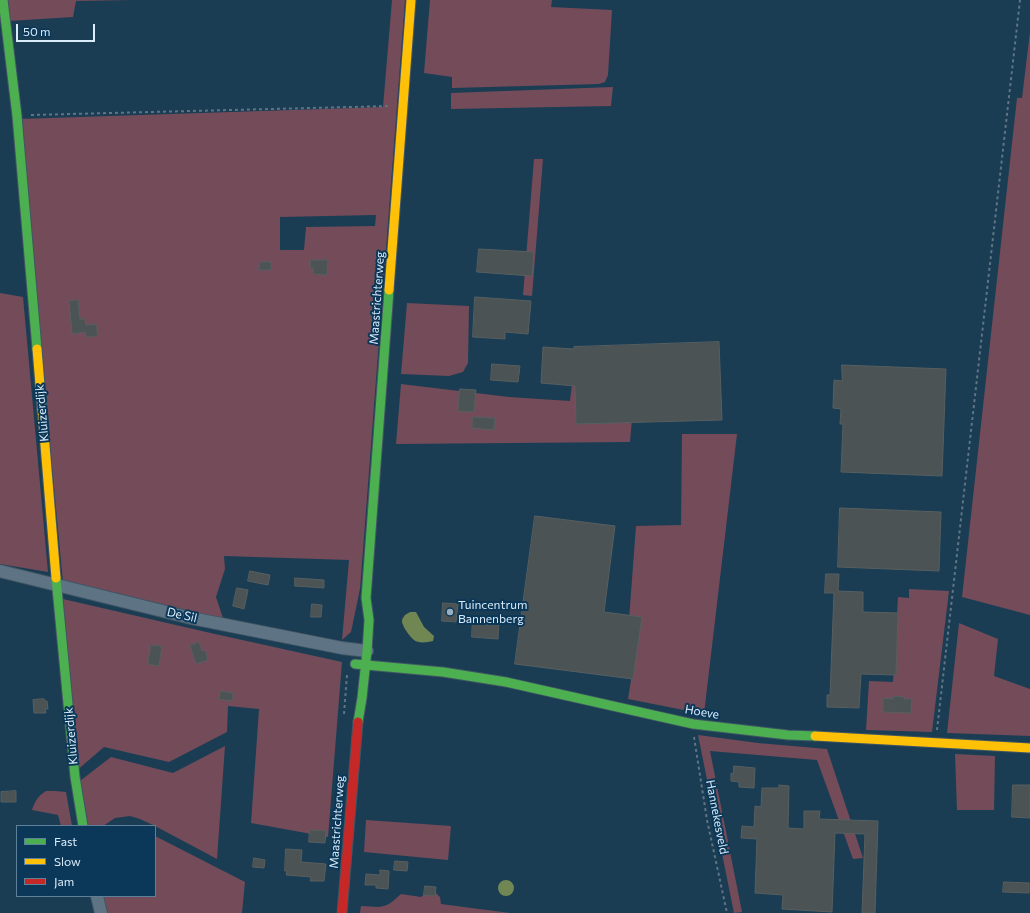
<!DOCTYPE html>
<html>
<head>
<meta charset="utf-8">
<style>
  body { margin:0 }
  #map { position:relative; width:1030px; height:913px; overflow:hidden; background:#1a3d54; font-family:Commissioner,sans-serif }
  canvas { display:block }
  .legend { position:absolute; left:16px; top:825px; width:140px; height:72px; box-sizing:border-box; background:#0b3858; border:1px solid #5e8099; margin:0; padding:5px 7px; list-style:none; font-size:12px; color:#daebfa }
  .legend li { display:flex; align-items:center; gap:8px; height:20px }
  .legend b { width:20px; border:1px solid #5e8099 }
  .scale { position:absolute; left:16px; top:24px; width:79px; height:18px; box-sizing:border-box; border:2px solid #daebfa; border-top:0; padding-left:5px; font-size:12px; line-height:14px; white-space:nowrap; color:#daebfa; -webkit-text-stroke:3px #0b3858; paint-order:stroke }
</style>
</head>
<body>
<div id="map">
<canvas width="1030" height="913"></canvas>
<ul class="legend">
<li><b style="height:5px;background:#4caf50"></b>Fast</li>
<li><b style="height:5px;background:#ffc107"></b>Slow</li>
<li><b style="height:5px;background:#c62828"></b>Jam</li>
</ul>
<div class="scale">50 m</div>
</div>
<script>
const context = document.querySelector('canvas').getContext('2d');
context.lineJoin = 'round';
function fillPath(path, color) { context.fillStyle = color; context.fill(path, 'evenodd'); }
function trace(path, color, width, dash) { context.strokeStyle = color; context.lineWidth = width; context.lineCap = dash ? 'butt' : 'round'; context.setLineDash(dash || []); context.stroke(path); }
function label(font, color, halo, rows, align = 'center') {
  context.font = font + ' Commissioner,sans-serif'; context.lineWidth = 4; context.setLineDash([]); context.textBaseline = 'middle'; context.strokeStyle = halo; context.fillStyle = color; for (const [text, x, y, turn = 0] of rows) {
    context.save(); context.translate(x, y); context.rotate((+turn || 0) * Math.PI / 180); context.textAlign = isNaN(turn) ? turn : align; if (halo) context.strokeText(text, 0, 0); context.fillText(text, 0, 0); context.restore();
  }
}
fillPath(new Path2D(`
  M7 0H132L76 1 73 17 9 21Z
  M392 0H405L360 589 351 632 342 640 349 560 224 556 225 569 216 597 224 621 63 582 19 119 383 107ZM376 215 375 226 306 227 304 250H280V217Z
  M430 0H552L551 7 612 10 608 75 605 82 599 84 452 88V77L424 73Z
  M1030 32V615L962 597 1017 98H1022Z
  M613 87 611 106 451 109V93Z
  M534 159H543L532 296 523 295Z
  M0 293 23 297 48 572 0 564Z
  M407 303 469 306 468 363 463 372 449 376 401 374Z
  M638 349 630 442 396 444 401 384 509 397 570 401 576 350Z
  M682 434H737L704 714 628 699 636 648 627 646 636 526 681 525Z
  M909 589 949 591 932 732 866 730 869 681 893 682 898 597 909 598Z
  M63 599 215 634 342 662 328 837 251 823 259 709 228 706 227 732 169 762 104 747 75 772Z
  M959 623 998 639 994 676 1030 689V736L947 733Z
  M698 735 758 743 827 749 863 858 853 859 817 760 710 751 742 912 734 913Z
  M225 746 217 859 155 826 140 819 130 816 115 818 103 826H85L76 784 111 757 173 773Z
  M955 754 995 756 994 810H957Z
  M46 791H55L66 792 72 826H61L58 815 32 810C35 801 38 796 46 791Z
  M366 820 451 826 448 860 364 852Z
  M155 836 245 882 242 913H107L103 896H155Z
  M427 892H435L440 897 441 904 510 913H360L361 906C383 907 384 910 401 894L421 897Z`), '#744b59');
fillPath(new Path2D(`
  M410 612H416L424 627 434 636 433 641C428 642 419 644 414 640 410 637 402 626 402 621 402 618 404 617 405 615Z
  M498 888a8 8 0 1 1 16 0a8 8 0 1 1-16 0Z`), '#708753');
const building = new Path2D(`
  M479 249 534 252 532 276 477 272Z
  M311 260H328L327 275 313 274V268H311Z
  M260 262H271V270H259Z
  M475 297 531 301 528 334 505 332V339L473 337Z
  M78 300 80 319H85L86 325 96 324 98 336 86 337 85 332 72 334 69 301Z
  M719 342 722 420 576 424 575 386 541 383 543 347 574 349V347Z
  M492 364 520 366 518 382 491 380Z
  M842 365 946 369 942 476 841 472 843 424H840L841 409 833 408 834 380 842 381Z
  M460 389 476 390 474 412 458 411Z
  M473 417 495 418 494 430 472 428Z
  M840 508 941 512 939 571 838 567Z
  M535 516 615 526 604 612 642 617 633 679 515 664Z
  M250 571 270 575 268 585 248 581Z
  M826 574H839L838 591 863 592V612L898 613 896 675 861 674 859 708 827 707V695H830L834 593H825Z
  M295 578 324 580V588L295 586Z
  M237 588 248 590 244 609 233 606Z
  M443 603 458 604 456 622 442 621Z
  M312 604 322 605 321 617H311Z
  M473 617 499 619 498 639 472 637Z
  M199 642 202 651 205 650 208 660 196 664 190 646Z
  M151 645 162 646 159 666 148 664Z
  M221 691 233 693 232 701 219 699Z
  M893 696 904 697V699H912L911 713 883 712V698L893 699Z
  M44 699 45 701H47L48 709H45L46 713H34L33 700Z
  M734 766 755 768 754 788 739 787V782L731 781V773L733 774Z
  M779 785 789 786 788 828 804 829V811H820L819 819 878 821 875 913H862L865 834 835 833 832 912 782 909 783 895 755 893 757 839 741 838 742 826 754 827 755 806 761 807 762 788H779Z
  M1013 785H1030V818L1012 817Z
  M16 791V802H1V792Z
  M310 830 326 831 325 843 309 842Z
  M286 849 302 850 301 862 326 864 324 881H310L311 877 286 875 287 871H285Z
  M254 858 265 860 264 868 253 867Z
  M395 861 408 862 407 871 394 870Z
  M380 870 389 871 388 889 376 888V885H365L366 874 380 875Z
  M1004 882 1029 883V893L1003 892Z
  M425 886 436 887 435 896 424 895Z`);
fillPath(building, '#4b5354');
trace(building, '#575f60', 1);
const street = new Path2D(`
  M0 571 191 618 342 648 367 651
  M97 896 101 913`);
const fast = new Path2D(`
  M3 0 17 116 37 349
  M56 578 75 777 83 826
  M355 664 443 672 506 682 693 724 788 735 815 736
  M358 722 362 698 367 651 369 620 366 598 389 290`);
const slow = new Path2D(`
  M389 290 411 0
  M37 349 56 578
  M815 736 1030 748`);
const jam = new Path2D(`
  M342 913 358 722`);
trace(street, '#415564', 14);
trace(fast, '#415564', 11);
trace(slow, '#415564', 11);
trace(jam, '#415564', 11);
trace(new Path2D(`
  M31 115 390 106
  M344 714 347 675
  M937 730 1020 0
  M694 737 707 820 727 913`), '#607484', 2, [3, 3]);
trace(street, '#5e7384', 12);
trace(fast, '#4caf50', 9);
trace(slow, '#ffc107', 9);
trace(jam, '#c62828', 9);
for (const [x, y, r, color] of [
  [450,612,4,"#97aec0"]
]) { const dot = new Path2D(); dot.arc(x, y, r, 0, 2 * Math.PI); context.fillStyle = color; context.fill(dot); trace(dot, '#0b3858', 1.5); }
label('12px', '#daebfa', '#0b3858', [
  ["Maastrichterweg",377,298,-86],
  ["Kluizerdijk",42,413,-95],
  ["De Sil",182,615,13],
  ["Hoeve",702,712,10],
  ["Kluizerdijk",71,736,-95],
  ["Hannekesveld",717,817,79],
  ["Maastrichterweg",337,822,-86]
]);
label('12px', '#daebfa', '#0b3858', [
  ["Tuincentrum",458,605],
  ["Bannenberg",458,619]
], 'left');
</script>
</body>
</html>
